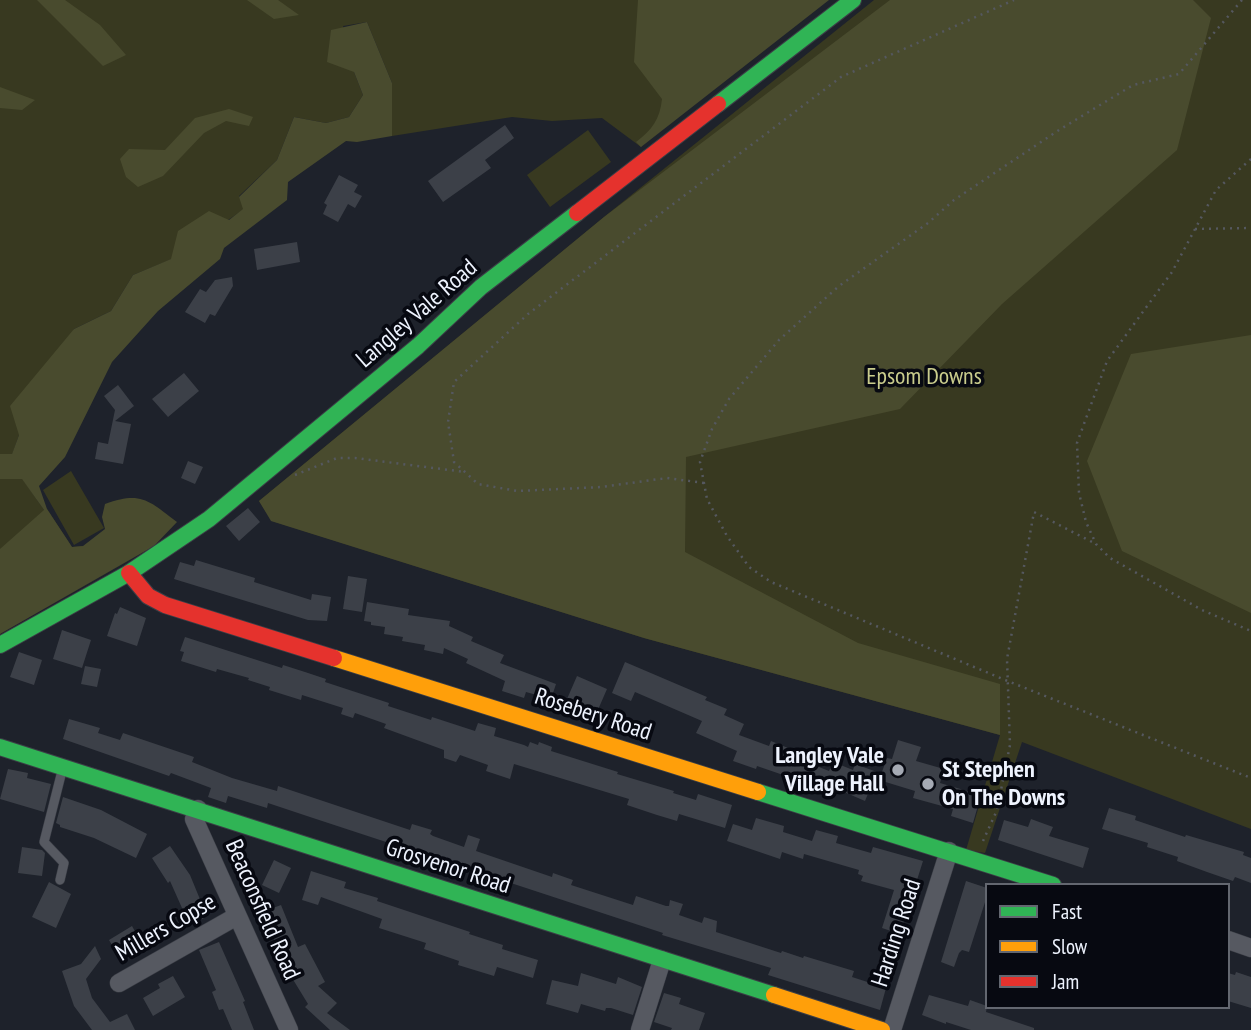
<!DOCTYPE html>
<html>
<head>
<meta charset="utf-8">
<style>
  body { margin:0 }
  #map { position:relative; width:1251px; height:1030px; overflow:hidden; background:#1e222b; font-family:"PT Sans Narrow",sans-serif }
  canvas { display:block }
  .legend { position:absolute; left:985px; top:883px; width:245px; height:126px; box-sizing:border-box; background:#070911; border:2px solid #636770; margin:0; padding:9px 12px; list-style:none; font-size:21px; color:#eef3fe }
  .legend li { display:flex; align-items:center; gap:14px; height:35px }
  .legend b { width:35px; border:2px solid #636770 }
</style>
</head>
<body>
<div id="map">
<canvas width="1251" height="1030"></canvas>
<ul class="legend">
<li><b style="height:9px;background:#30b455"></b>Fast</li>
<li><b style="height:9px;background:#ff9f0a"></b>Slow</li>
<li><b style="height:9px;background:#e5322d"></b>Jam</li>
</ul>
</div>
<script>
const context = document.querySelector('canvas').getContext('2d');
context.lineJoin = 'round';
function fillPath(path, color) { context.fillStyle = color; context.fill(path, 'evenodd'); }
function trace(path, color, width, dash) { context.strokeStyle = color; context.lineWidth = width; context.lineCap = dash ? 'butt' : 'round'; context.setLineDash(dash || []); context.stroke(path); }
function label(font, color, halo, rows, align = 'center') {
  context.font = font + ' "PT Sans Narrow",sans-serif'; context.lineWidth = 7; context.setLineDash([]); context.textBaseline = 'middle'; context.strokeStyle = halo; context.fillStyle = color; for (const [text, x, y, turn = 0] of rows) {
    context.save(); context.translate(x, y); context.rotate((+turn || 0) * Math.PI / 180); context.textAlign = isNaN(turn) ? turn : align; if (halo) context.strokeText(text, 0, 0); context.fillText(text, 0, 0); context.restore();
  }
}
fillPath(new Path2D(`
  M0 0H749L641 147 602 118 552 121 512 117 392 136V83L367 22 343 26 354 72 363 95 349 117 326 123 294 117 277 160 239 196 244 209 172 259 133 275 111 311 74 329 19 435 12 455 0 454Z
  M874 0H1251V829L1022 742 985 853 966 850 1000 735 644 638 272 521 259 501 604 217Z
  M588 130 611 162 550 207 527 175Z
  M71 471 104 528 74 545 43 490Z
  M22 478 44 510 47 509 72 547 83 546 0 634V479Z`), '#383920');
fillPath(new Path2D(`
  M37 0H65L100 25 126 55 103 66Z
  M247 0H278L299 15 274 19Z
  M638 0H829L641 147 636 142C652 130 660 119 662 99L634 62Z
  M890 0H1193L1211 18 1177 150 1002 304 900 409 686 457 685 552 858 643 1000 684V735L644 638 271 521 259 501 604 217Z
  M367 22 392 83V136L357 142 346 141 288 182 287 200 224 248 220 259 158 311 112 362 65 457 39 486 47 509 72 547 83 546 105 529 102 517 105 504C141 491 148 500 177 522L154 546 0 634V549L44 510 22 479H0V454H12L19 435 10 406 74 329 111 311 133 275 171 259 178 231 209 211 229 220 243 209 239 197 277 160 294 117 326 123 349 117 363 95 354 72 327 62 331 30Z
  M0 87 35 100 22 110 0 108Z
  M229 109 253 117 249 126 226 121 204 133 163 176 138 187 126 177 120 159 129 149 165 150 195 118Z
  M1251 335V613L1122 551 1087 461 1131 354Z`), '#494b2e');
fillPath(new Path2D(`
  M505 125 514 138 485 160 491 168 443 202 428 181Z
  M339 175 358 185 354 192 362 196 355 208 348 204 338 222 323 214 327 205 324 203Z
  M297 242 300 262 257 270 254 249Z
  M232 277 233 286 215 316 210 314 205 323 185 312 200 289 206 292 215 280Z
  M184 373 199 391 168 417 152 399Z
  M118 385 134 406 115 421 131 424 123 464 95 459 98 442 108 444 115 410 104 396Z
  M188 461 203 467 195 484 181 478Z
  M248 508 260 522 239 541 226 526Z
  M196 560 255 578 254 582 311 600 312 594 331 597 327 621 308 620 174 579 180 562 194 566Z
  M348 576 367 579 362 612 343 609Z
  M367 602 409 609 408 615 450 621 449 626 473 637 471 641 504 655 500 663 556 684 551 699 526 692 524 698 502 691 505 681 466 663 468 659 444 648 443 654 424 650 425 645 402 641 403 637 384 634 385 627 371 625V622L364 621Z
  M120 607 146 618 137 646 107 636 115 613 117 614Z
  M62 630 91 640 82 668 53 659Z
  M185 637 282 668 283 665 305 672 326 679 325 682 389 703 388 706 431 720 432 717 475 731 478 723 496 728 494 736 524 745 528 747 530 742 538 745 539 742 552 747 551 751 618 772 617 774 674 791 673 793 696 800 698 794 732 805 725 828 679 814 677 821 657 815 627 805 629 799 514 764 510 779 486 771 488 765 460 755 456 762 444 758V750L384 728 386 724 355 713 353 718 341 714 343 708 302 695 301 700 269 690 270 687 248 680 249 678 217 669 216 672 181 661 184 652 180 651Z
  M19 652 42 660 34 685 10 677Z
  M625 662 707 697 705 700 727 709 724 715 744 724 739 735 769 746 771 741 788 748 786 752 789 755 829 771 833 762 853 770 855 764 877 772 865 801 821 782 818 787 757 766 756 769 733 761 737 751 696 733 702 721 635 692 631 701 612 693Z
  M85 666 101 669 97 687 81 684Z
  M577 676 607 689 597 712 567 699Z
  M69 719 100 728 98 733 120 740 123 733 194 757 192 762 232 778 277 791 278 786 410 830 412 824 432 830 430 834 433 836 464 847 468 835 480 839 476 851 552 877 553 873 573 880 571 885 633 905 636 896 666 906H669L670 900 683 904 679 915 702 923 704 917 717 921 716 932 781 953 782 951 803 958 804 956 854 971 852 977 886 988 880 1010 768 975 771 968 662 935 663 933 313 818 268 803 267 808 228 796 226 803 208 797 211 788 171 773 169 776 63 739Z
  M898 740 921 747 916 761 944 769 940 783 981 795 973 823 951 816 953 809 913 798 915 791 879 780 887 758 892 759Z
  M8 769 28 773 27 778 51 784 44 812 0 799Z
  M63 797 101 810 147 834 136 858 94 838 60 827V825L56 823Z
  M1109 808 1136 816 1135 820 1185 837 1186 835 1244 852 1243 855 1251 858V883L1235 877 1233 881 1207 872 1177 861 1178 857 1147 847 1148 843 1102 829Z
  M756 818 784 826 783 832 812 841 816 830 838 836 836 843 871 853 873 847 923 861 900 934 882 928 894 890 861 881 863 876 858 874 859 870 804 854 803 859 782 852 780 859 727 841 733 824 752 830Z
  M1031 819 1053 827 1049 836 1089 848 1083 868 998 840 1004 820 1028 827Z
  M170 846 190 875 204 909 201 911 204 918 193 923 190 915 186 917 170 881 168 883 152 858Z
  M22 847 42 850 45 853 42 876 18 873Z
  M274 860 291 868 279 893 262 885Z
  M311 871 346 882 344 888 378 898 377 901 470 932 469 934 503 945 502 949 538 960 533 978 497 967 494 976 458 965 459 961 424 949 426 943 379 928 382 919 321 897 318 905 302 900Z
  M966 881 987 888V896L969 952 962 950 959 953 954 967 941 962Z
  M49 882 71 894 56 928 32 917Z
  M281 905 298 947 305 944 325 982 318 986 337 1003 327 1013 350 1030H330L305 1007 308 1004 289 973 262 912Z
  M132 926 142 944 119 957 109 940Z
  M219 942 245 1001 243 1002 254 1030H232L223 1009 219 1010 212 992 216 990 199 950Z
  M95 946 101 959 86 979 92 998 110 1022 127 1014 135 1030H92L74 1006 62 971 81 964Z
  M1236 972 1251 977V1008L1228 1001V973L1235 975Z
  M581 973 616 984 618 977 642 987 633 1015 611 1008H606L605 1011 581 1004 578 1013 546 1004 552 980 578 986Z
  M173 976 185 997 153 1016 143 998 160 988 158 984Z
  M664 993 681 998 679 1004 705 1013 699 1030H671L672 1028 654 1022Z
  M929 995 968 1006 970 1000 987 1006 986 1012 1034 1028V1030H971L946 1022V1024L922 1015Z`), '#3c4048');
const lane = new Path2D(`
  M60 880 64 863 44 842 62 771`);
const street = new Path2D(`
  M198 809 194 819 289 1030
  M1228 940 1251 948
  M119 983 237 916
  M640 1030 662 960
  M892 1030 949 851`);
const fast = new Path2D(`
  M718 104 853 0
  M0 645 129 573 209 519 418 346 481 287 577 213
  M0 747 774 995
  M758 792 1053 885`);
const slow = new Path2D(`
  M334 658 758 792
  M774 995 882 1030`);
const jam = new Path2D(`
  M577 213 718 104
  M129 573 148 596 165 605 334 658`);
trace(lane, '#3b3e46', 10);
trace(street, '#3b3e46', 19);
trace(fast, '#3b3e46', 18);
trace(slow, '#3b3e46', 18);
trace(jam, '#3b3e46', 18);
trace(new Path2D(`
  M1242 0 1179 74 1133 85 1059 130 954 200 928 223 839 286 779 340 729 399 712 429 700 462 707 499 727 536 749 567 771 582 1010 682 1251 778
  M1251 159 1216 190 1172 272 1107 361 1077 443 1079 493 1086 522 1096 544 1110 558 1202 610 1251 631
  M1195 229 1251 228
  M295 475 337 458H355L465 472
  M704 483 667 478 601 487 517 491 478 484 454 462 448 422 454 382 528 314 841 77 1014 0
  M983 841 997 810 1010 745 1007 659 1034 512 1094 543`), '#55585f', 2.5, [2, 5]);
trace(lane, '#565961', 9);
trace(street, '#565961', 18);
trace(fast, '#30b455', 16);
trace(slow, '#ff9f0a', 16);
trace(jam, '#e5322d', 16);
for (const [x, y, r, color] of [
  [898,770,7,"#a5aab4"],
  [928,784,7,"#a5aab4"]
]) { const dot = new Path2D(); dot.arc(x, y, r, 0, 2 * Math.PI); context.fillStyle = color; context.fill(dot); trace(dot, '#070911', 2.5); }
label('24px', '#eef3fe', '#070911', [
  ["Langley Vale Road",417,314,-41],
  ["Rosebery Road",593,715,18],
  ["Grosvenor Road",448,867,18],
  ["Beaconsfield Road",262,910,66],
  ["Millers Copse",166,928,-30],
  ["Harding Road",897,933,-72]
]);
label('24px', '#cacd8d', '#070911', [
  ["Epsom Downs",924,377]
]);
label('bold 24px', '#eef3fe', '#070911', [
  ["Langley Vale",884,756],
  ["Village Hall",884,784],
  ["St Stephen",942,770,"left"],
  ["On The Downs",942,798,"left"]
], 'right');
</script>
</body>
</html>
